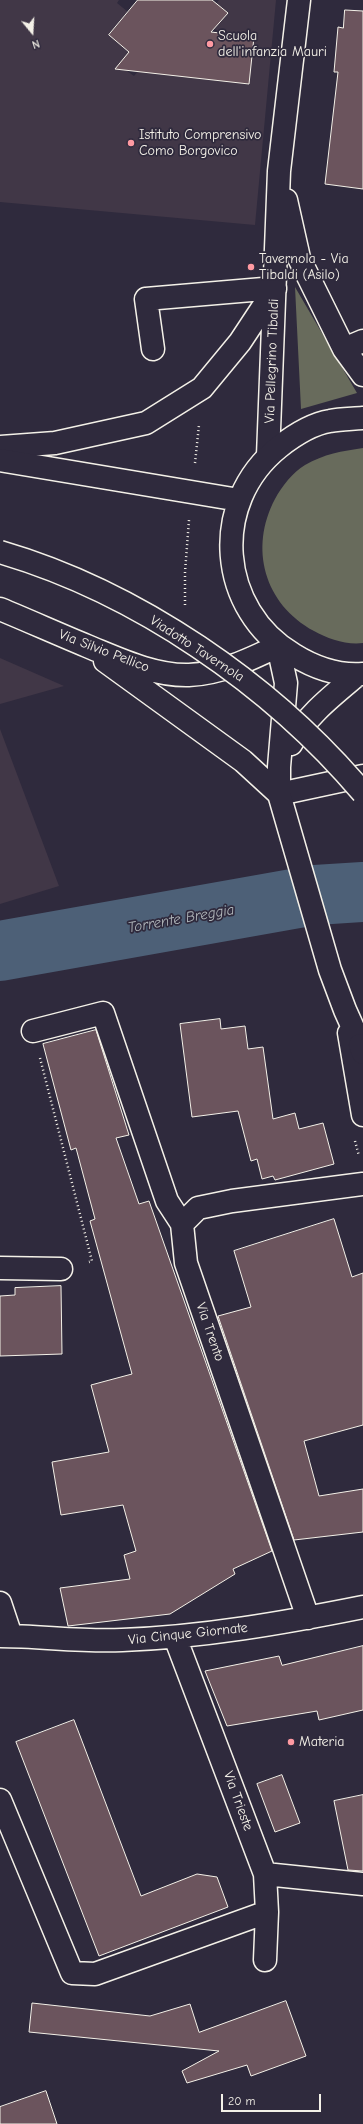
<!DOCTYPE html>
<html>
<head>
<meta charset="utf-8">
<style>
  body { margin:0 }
  #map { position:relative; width:363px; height:2124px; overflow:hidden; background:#2f2a3d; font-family:"Comic Neue",sans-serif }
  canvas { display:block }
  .north { position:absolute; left:12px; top:12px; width:40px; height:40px; -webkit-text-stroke:3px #2f2a3d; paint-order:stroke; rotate:162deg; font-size:11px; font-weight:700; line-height:16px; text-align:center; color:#f4f1e8 }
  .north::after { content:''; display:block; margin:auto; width:14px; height:18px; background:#f4f1e8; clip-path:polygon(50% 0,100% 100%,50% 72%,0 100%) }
  .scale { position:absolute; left:221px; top:2094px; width:100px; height:18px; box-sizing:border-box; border:2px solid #f4f1e8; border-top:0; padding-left:5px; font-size:12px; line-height:14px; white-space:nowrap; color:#f4f1e8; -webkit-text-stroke:3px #2f2a3d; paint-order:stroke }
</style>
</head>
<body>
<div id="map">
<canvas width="363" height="2124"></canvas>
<div class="north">N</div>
<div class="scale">20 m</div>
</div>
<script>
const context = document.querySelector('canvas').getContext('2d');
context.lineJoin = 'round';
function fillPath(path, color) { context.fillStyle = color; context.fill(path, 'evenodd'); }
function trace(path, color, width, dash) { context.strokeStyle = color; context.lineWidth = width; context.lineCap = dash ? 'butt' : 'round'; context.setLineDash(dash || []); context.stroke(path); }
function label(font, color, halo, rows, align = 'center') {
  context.font = font + ' "Comic Neue",sans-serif'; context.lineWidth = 3.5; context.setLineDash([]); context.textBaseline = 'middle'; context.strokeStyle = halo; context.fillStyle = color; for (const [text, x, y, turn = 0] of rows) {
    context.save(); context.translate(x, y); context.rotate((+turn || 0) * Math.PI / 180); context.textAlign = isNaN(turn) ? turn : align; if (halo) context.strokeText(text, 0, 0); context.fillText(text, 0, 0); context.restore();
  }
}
fillPath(new Path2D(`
  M0 0H119L117 3 128 12 109 35 129 52 119 65 134 76 164 41 225 34 214 29 227 13 216 4 219 0H276L255 225 0 202Z
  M0 658 64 686 0 704Z
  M0 729 59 886 0 904Z`), '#413747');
fillPath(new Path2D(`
  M295 287 357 393 301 409Z
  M363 448V643C346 645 328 639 314 631 264 604 249 548 275 499 282 486 293 472 305 465 324 454 342 451 363 448Z`), '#686b5c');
trace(new Path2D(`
  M0 951 315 895 363 892`), '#4d6077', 60);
const building = new Path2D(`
  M138 0H212L228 13 211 32 254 37 249 84 115 69 129 52 109 35Z
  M345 10 363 11V189L325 184 338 72H334L338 27 343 28Z
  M220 1019 221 1029 245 1026 248 1049 263 1047 273 1119 295 1113 299 1129 323 1123 334 1164 275 1180 273 1176 262 1179 257 1159 251 1161 238 1111 192 1117 180 1024Z
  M96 1030 129 1135 116 1138 139 1204 149 1201 272 1551 233 1569 235 1574 170 1614 68 1626 60 1588 130 1579 124 1555 136 1551 123 1505 61 1515 52 1462 109 1452 91 1385 132 1374 90 1221 95 1219 76 1148 71 1150 43 1044Z
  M334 1219 352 1277 363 1273V1425L304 1441 319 1496 363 1489V1532L294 1540 218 1316 251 1307 234 1251Z
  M61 1286 62 1354 0 1356V1296L15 1295V1288Z
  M363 1646V1710L319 1720 317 1711 227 1726 205 1671 279 1656 282 1665Z
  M74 1720 141 1896 197 1874 217 1877 228 1907 99 1956 16 1742Z
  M282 1775 300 1823 275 1832 257 1784Z
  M363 1795V1871L348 1870 334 1801Z
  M286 2001 306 2056 251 2076 247 2065 187 2083 182 2071 219 2051 29 2032 32 2003 150 2016 190 2004 199 2032Z
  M46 2091 57 2124H0V2107Z`);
fillPath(building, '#6b545d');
trace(building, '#f4f1e8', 1);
const minor = new Path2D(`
  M286 200 299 258 344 349 363 375
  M153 349 146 299 275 288
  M344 349 363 341
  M0 447 55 443 146 423 202 388 240 342 275 289
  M268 456 279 171 299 0
  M279 794 363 776
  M33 1031 103 1013 167 1201 182 1224
  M0 1268 61 1269
  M0 1603 11 1636
  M308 1618 186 1263 182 1224 198 1208 232 1201 363 1184
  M0 1636C41 1636 81 1642 122 1640 203 1637 283 1623 363 1607
  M175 1637 265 1874 267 1912 265 1960
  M0 1800 72 1973 95 1974 267 1912
  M265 1874 363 1884`);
const major = new Path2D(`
  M363 418C352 419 340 419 330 421 311 424 293 436 279 447 209 503 218 610 294 655 315 668 338 676 363 674
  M0 460 239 500
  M0 609C29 621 58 634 87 646 119 659 154 676 189 675 220 674 251 659 278 646
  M278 646 286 683 279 767V794L330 970 345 1010 363 1050
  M105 661 243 761 279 794
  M291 744C306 716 332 696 357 675
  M349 1033 363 1115`);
const highway = new Path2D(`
  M360 1045 363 1053`);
trace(minor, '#f4f1e8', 25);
trace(major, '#f4f1e8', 25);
trace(highway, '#f4f1e8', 25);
trace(new Path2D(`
  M195 463 199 425
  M185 605V572L189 520
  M40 1058 92 1261 89 1262
  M355 1141 359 1156`), '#f4f1e8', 2.5, [1, 3]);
trace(minor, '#2f2a3d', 22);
trace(major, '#2f2a3d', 22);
trace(highway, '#2f2a3d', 22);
const highwayBridge = new Path2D(`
  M0 552C137 592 272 685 363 793`);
trace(highwayBridge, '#f4f1e8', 25, []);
trace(highwayBridge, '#2f2a3d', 22);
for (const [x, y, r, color] of [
  [210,44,4,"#ff9aa2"],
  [131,143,4,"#ff9aa2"],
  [251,267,4,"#ff9aa2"],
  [291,1742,4,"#ff9aa2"]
]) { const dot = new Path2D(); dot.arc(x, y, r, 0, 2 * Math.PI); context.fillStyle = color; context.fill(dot); trace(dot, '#2f2a3d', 1.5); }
label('14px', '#f4f1e8', '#2f2a3d', [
  ["Scuola",218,36],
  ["dell'infanzia Mauri",218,52],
  ["Istituto Comprensivo",139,135],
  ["Como Borgovico",139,151],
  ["Tavernola - Via",259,259],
  ["Tibaldi (Asilo)",259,275],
  ["Materia",299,1742]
], 'left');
label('14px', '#f4f1e8', '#2f2a3d', [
  ["Via Pellegrino Tibaldi",272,361,-88],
  ["Viadotto Tavernola",197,649,33],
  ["Via Silvio Pellico",104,651,21],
  ["Via Trento",210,1332,71],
  ["Via Cinque Giornate",188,1634,-6],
  ["Via Trieste",238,1801,70]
]);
label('italic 15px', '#b1b7bb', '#2f2a3d', [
  ["Torrente Breggia",181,919,-10]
]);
</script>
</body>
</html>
